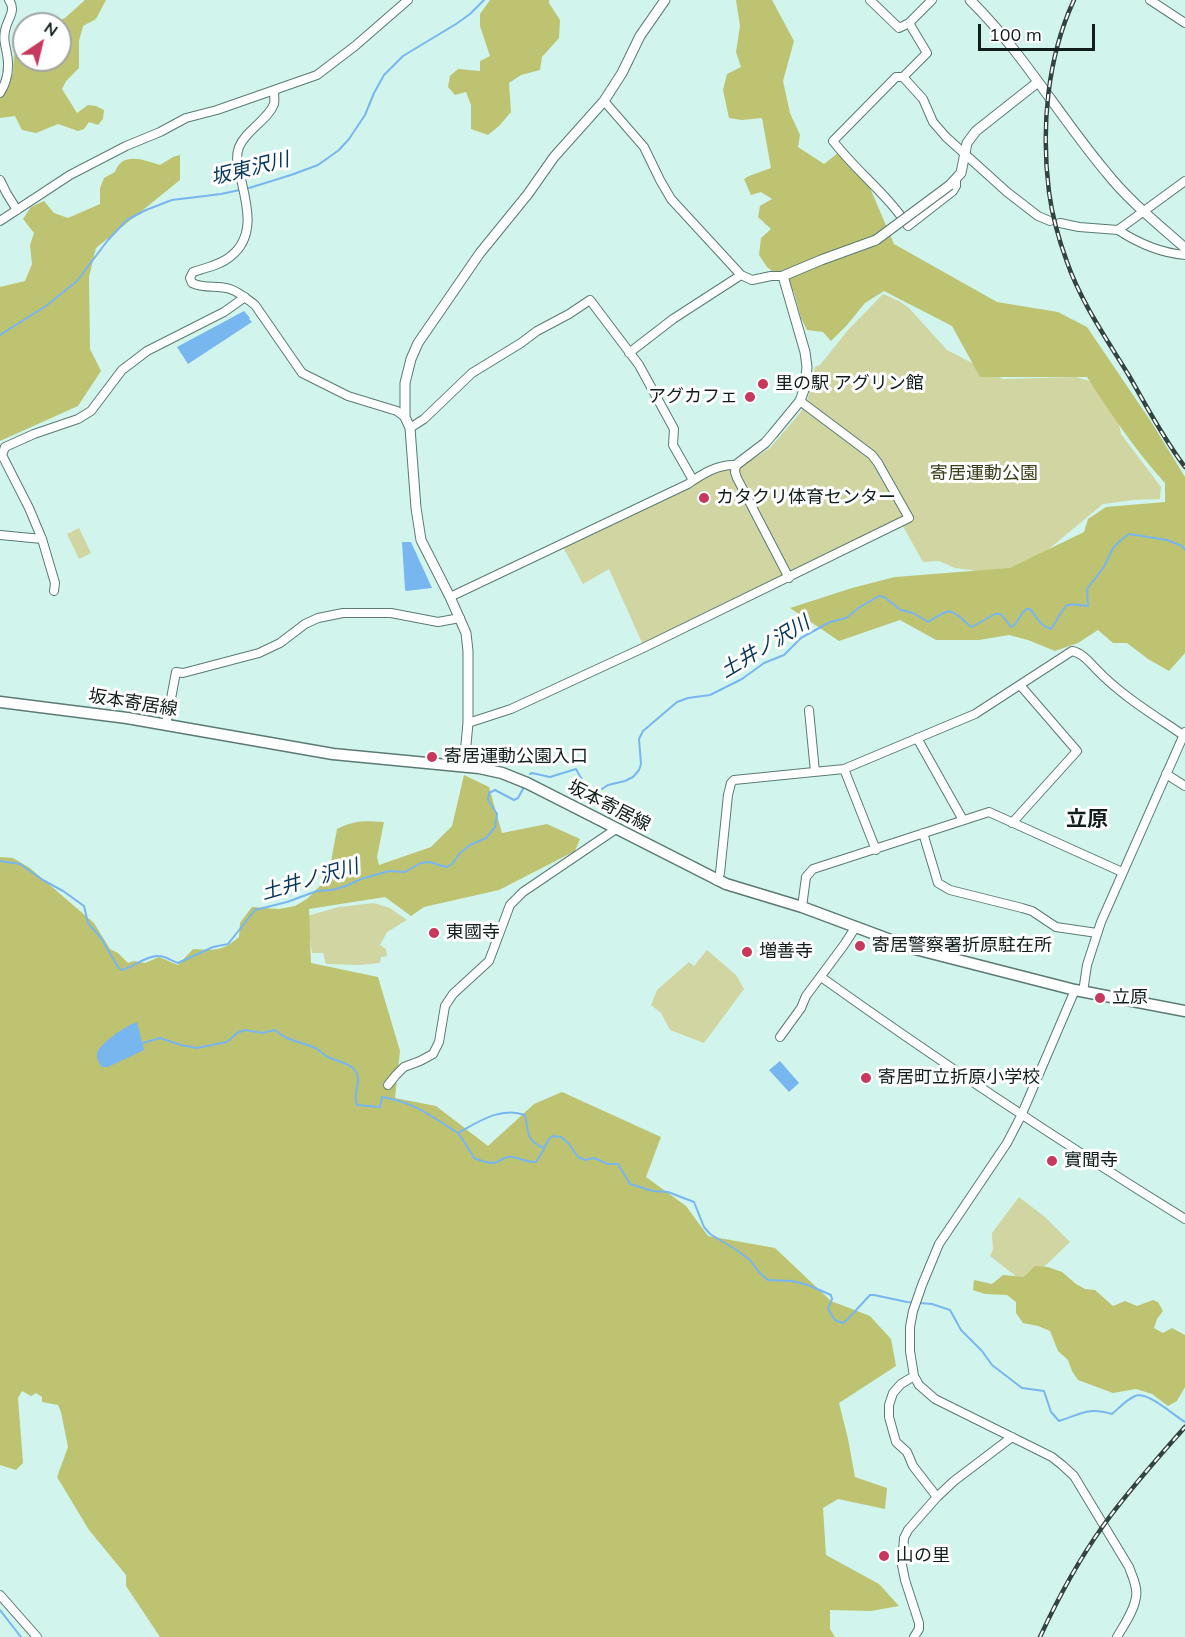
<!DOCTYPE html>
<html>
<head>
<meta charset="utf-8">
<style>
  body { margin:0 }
  #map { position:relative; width:1185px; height:1637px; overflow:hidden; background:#d1f5ed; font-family:Mulish,sans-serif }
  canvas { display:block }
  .north { position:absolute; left:12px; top:12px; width:60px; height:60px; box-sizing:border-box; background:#fff; border:2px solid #a0a5a4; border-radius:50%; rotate:35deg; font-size:16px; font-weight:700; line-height:24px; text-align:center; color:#111e1c }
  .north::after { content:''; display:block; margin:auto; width:21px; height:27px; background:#c7385c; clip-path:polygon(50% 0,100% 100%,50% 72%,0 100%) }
  .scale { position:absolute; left:978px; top:24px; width:117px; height:27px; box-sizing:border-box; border:3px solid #111e1c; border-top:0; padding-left:8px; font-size:18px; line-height:21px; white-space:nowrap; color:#111e1c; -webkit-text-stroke:4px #fff; paint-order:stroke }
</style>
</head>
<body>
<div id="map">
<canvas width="1185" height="1637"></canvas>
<div class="north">N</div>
<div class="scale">100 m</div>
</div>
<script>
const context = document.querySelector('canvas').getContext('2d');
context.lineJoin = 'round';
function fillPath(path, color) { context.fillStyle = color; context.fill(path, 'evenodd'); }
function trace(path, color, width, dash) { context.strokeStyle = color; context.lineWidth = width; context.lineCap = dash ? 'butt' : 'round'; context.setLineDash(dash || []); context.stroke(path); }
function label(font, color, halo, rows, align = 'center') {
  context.font = font + ' Mulish,"Noto Sans JP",sans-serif'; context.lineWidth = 6; context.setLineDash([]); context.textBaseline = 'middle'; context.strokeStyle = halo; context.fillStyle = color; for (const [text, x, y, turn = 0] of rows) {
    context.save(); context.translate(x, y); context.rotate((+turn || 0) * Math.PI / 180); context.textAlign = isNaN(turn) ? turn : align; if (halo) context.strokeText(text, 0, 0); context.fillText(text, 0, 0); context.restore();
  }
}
fillPath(new Path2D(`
  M883 294 899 301 909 308 947 350 1003 379 1076 377 1096 383 1115 406 1121 434 1161 487 1160 499 1133 500 1103 504 1032 563 994 573 955 568 939 561 923 562 900 521 643 645 609 569 583 584 563 547 716 473 753 459 770 448 800 413 808 398 815 367 820 365 848 330Z
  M79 528 91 553 79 559 67 534Z
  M374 903 390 908 407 920 387 932 380 945 386 949 387 956 381 957 380 963 359 965 326 964 323 953H312L307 916 339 907Z
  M707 950 736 975 744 989 704 1043 670 1030 661 1013 651 1005 657 990 689 962 694 966Z
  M1019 1197 1045 1217 1070 1242 1026 1284 990 1256 993 1250 992 1233Z`), '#d0d5a1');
fillPath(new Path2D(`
  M85 0H106L96 19 83 26 79 41V68L66 81 62 89 77 113 88 105 96 106 104 110 103 119 98 125 89 122 84 129 78 131 58 124 36 133 22 130 15 116 0 118V82L13 74C14 61 12 49 24 40V60H60V24H52L65 18Z
  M490 0H549V3L560 20 559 38 542 57 540 70 521 75 509 83 511 112 499 126 488 135 471 129V105L466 92 455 95 448 87 450 76 458 69 480 71V61L490 56 480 26V14Z
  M736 0H772L794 41 783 81 790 113 800 135 798 147 824 164 838 153 861 167 894 244 997 302 1058 312 1087 327 1150 420 1185 477V653L1169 671 1148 659 1127 643H1113L1098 630 1078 643 1055 651 1028 640 1009 635 979 640H936L900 620 839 641 790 608 852 588 895 577 1010 568 1084 532 1088 519 1106 507 1165 502V483C1135 450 1111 414 1087 377H980L952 326 884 291 865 303 847 325 831 341 823 332 807 330 801 318 794 292 777 275 767 267 759 255 761 238 771 229 758 217 760 206 772 199 761 192 751 195 744 179 749 176 771 168 762 118 742 120 729 118 723 90 727 74 741 67 736 52 740 26Z
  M180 155V180L96 248 89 277 90 349 101 371 78 406 0 441V287L25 281 32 264 30 245 34 233 23 219 31 207 44 201 54 213 68 218 100 204V188L104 178 115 172C122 151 144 160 160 165L173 157Z
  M464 775 489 787 502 833 547 824 580 839 575 851 499 890 424 907 411 916 385 897 309 909 311 963 378 977 400 1051 395 1098 436 1106 488 1146 534 1104 562 1092 661 1137 646 1177 686 1206 708 1236 775 1248 831 1301 870 1316 891 1339 896 1366 839 1403 848 1439 855 1477 887 1488 885 1509 838 1499 823 1508 826 1555 879 1584 899 1606 871 1611 830 1610V1629L835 1637H160L126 1586V1575L89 1530 57 1477 68 1447 61 1412 58 1405 42 1402V1397L36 1393 31 1396 22 1391 18 1398 23 1463 16 1470 0 1465V857L13 858 30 868 94 923 110 949 118 953 128 963 134 961 145 963 159 957 178 965 193 949C215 950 221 952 239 937L240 923 252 907 279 909 295 906 307 899 328 878 337 829C356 820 364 821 384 822L377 857 379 865 431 847 452 826Z
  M1035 1266 1048 1267 1062 1272 1076 1284 1085 1289 1095 1290 1113 1306 1125 1301 1137 1306 1153 1300 1158 1302 1163 1311 1157 1319 1154 1328 1163 1333 1172 1328 1185 1335V1387L1177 1401 1168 1406 1152 1394 1136 1389 1113 1393 1078 1380 1072 1371 1068 1360 1058 1351 1050 1331 1038 1326 1023 1323 1016 1313V1302L1007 1295 985 1294 973 1290 974 1280 992 1284 1003 1275 1024 1277Z`), '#bdc371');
fillPath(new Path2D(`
  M244 311 250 318 249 319 252 322 188 364 177 347Z
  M402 542H411L432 588 406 591 405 589Z
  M137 1022 144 1050 108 1067H102C99 1063 96 1059 97 1053 100 1043 127 1025 137 1022Z
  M780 1061 799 1083 789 1092 769 1070Z`), '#78b6f0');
trace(new Path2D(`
  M0 335 46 306 77 281 108 240 127 220 146 210 172 200 221 194 249 188 291 175 318 165 339 150 349 139 365 115 374 93 384 75 403 56 456 24 470 14 484 0
  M530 774 532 773 550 777 576 769 586 787 593 790 602 789 608 785 625 781 633 777 639 770 641 764 639 739 643 731 677 702 688 698 710 695 742 679 764 663 784 655 801 638 830 622 846 618 860 607 879 596 884 597 901 610 913 613 928 622C934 619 940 614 946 612 955 609 965 623 972 627L995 614H1001L1011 627C1019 624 1019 613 1027 609H1030C1037 617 1041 627 1051 629 1056 623 1063 606 1068 605 1074 603 1082 606 1088 606L1087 589 1104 567 1113 548 1122 539 1129 534 1167 540 1182 546 1185 550
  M0 861 20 864 43 880 63 891 84 906 88 923 101 938 118 967 122 970C134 967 147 955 159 956 165 956 172 961 178 963L213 947 228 944 255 910 287 902 317 891 332 890 346 886 361 879 389 871 405 872 421 863 430 862 442 866 447 867 452 864 460 853 470 845 486 838 495 827 497 814 488 800 489 793 495 790 514 800 518 798 524 787
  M143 1043 160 1038 181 1045 197 1048 227 1042 237 1033 245 1030 262 1033 275 1030C287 1041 299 1041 313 1047 319 1049 323 1055 328 1057 338 1062 355 1063 358 1077 359 1087 353 1095 357 1105L380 1107 382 1097C414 1102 431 1116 458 1133 478 1122 501 1106 525 1115 529 1132 525 1140 544 1148L549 1139 553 1136 561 1137 569 1144 578 1157 585 1160 594 1158 608 1164H618L630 1184 653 1191 668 1192 694 1202 704 1227 710 1234 735 1249 750 1260 759 1272 768 1280 792 1281 808 1285 831 1295 832 1299 828 1309 835 1320 842 1323 846 1321 870 1295H874L907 1302 932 1304 950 1310 961 1330 982 1351 992 1365 1022 1388 1044 1391 1051 1412 1059 1421C1082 1414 1087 1407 1112 1414 1119 1408 1126 1400 1135 1396 1148 1391 1173 1415 1185 1422
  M458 1133 463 1140 474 1158C479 1160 487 1163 493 1163 500 1163 504 1155 512 1157 521 1158 526 1163 536 1162L544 1149
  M0 1610 21 1637`), '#78b6f0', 2);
const minor = new Path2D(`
  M870 0 899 28 909 23 932 0
  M1150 0 1185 23
  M903 77 927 53 909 23
  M274 91C274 95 275 100 274 104 268 120 246 130 239 147 235 158 238 168 241 179 247 205 256 236 231 256 221 265 205 268 193 272L190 278 192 283C204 289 217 285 230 289 239 292 247 299 255 305L302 373 348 396 397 411 405 417
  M0 93C5 85 8 75 8 66 9 51 1 43 6 27 9 17 16 10 9 0
  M604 101 644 147 660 180 671 199 741 275 752 280 771 276H783
  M956 179V186L953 191 908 226C887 194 857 172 833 141L896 77H903L923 99 933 122 946 137 1007 192 1038 216 1050 221
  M0 180 7 194 17 210
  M0 221 70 175 126 146 160 132 186 118 217 110 317 75 355 46 408 0
  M1060 223 1079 227 1118 230 1185 181
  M1118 230C1138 243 1161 253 1185 255
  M629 353 673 319 741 275
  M410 428 424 419 472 373 521 343 537 331 569 314 590 300 639 365 674 429 673 445 693 480
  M0 535 42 539
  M54 591 55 583 42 539 29 508 2 455 5 447 34 434 78 419 91 411 122 370 134 361 147 351 224 312 245 297
  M450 597 688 484C702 474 718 464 736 465L735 472 737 478 789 578
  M809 710 815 772
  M468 723 511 709 643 648 909 518 878 463 872 455 800 401
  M166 725 176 672 183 673 259 653 280 643 305 624 318 618 343 613H391L438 622 460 618
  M917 738 963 820
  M844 769 876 850
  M1166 774 1185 786
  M1012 823 1077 751 1020 685
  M923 833 938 883 950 890 1022 908 1032 911 1056 927 1097 933
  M717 881 720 873 728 795 731 783 734 780 844 769 975 714 1072 651C1083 653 1090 663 1097 670 1122 696 1154 715 1183 735
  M802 907 806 877 813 869 989 812 1122 872
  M821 977C940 1062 1061 1142 1185 1219
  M1075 990 1021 1116 1007 1143 939 1244 922 1285 913 1311 910 1327V1351L914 1376 919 1385 935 1399 1052 1457 1062 1465 1074 1476 1129 1567C1132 1576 1138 1587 1136 1597 1134 1611 1124 1625 1117 1637
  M1083 992 1087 965 1101 922 1185 732
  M780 1037 801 1008 806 996 844 945 855 928
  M388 1085 396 1075 404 1067 420 1061 433 1054 439 1042 445 1006 453 994 489 961 510 905 523 892 616 829
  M914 1376 901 1384 893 1393 889 1405V1417L896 1442 907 1452 913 1466 937 1497
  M0 1595 37 1637
  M914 1637 919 1629V1623L905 1580 902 1565 904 1538 908 1530 937 1497 954 1481 1012 1437`);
const tertiary = new Path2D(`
  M970 0C1022 51 1059 116 1106 172 1129 201 1158 224 1185 248
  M950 185 961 173 967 143 976 131 1038 82
  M736 465 765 443 772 435 800 401 805 387 807 367 805 352 783 276 821 260 876 240
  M464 766 468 723V651L466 633 450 597 421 540 416 508 410 428 405 417V383L411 359 418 343 480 253 528 194 554 157 604 101 622 73 640 36 665 0`);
const secondary = new Path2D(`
  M0 702 127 718 333 754 479 768 502 773 527 783 726 884 802 907 915 949 1075 990 1185 1011`);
trace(minor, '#5a7a73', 10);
trace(tertiary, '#5a7a73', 11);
trace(secondary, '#5a7a73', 13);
trace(minor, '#fff', 8);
trace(tertiary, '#fff', 9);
trace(secondary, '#fff', 10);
const rail = new Path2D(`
  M1074 0C1047 58 1041 128 1049 192 1052 215 1059 240 1067 262 1081 302 1106 338 1128 374 1146 405 1163 438 1185 467
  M1040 1637C1058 1598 1078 1561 1103 1526 1128 1491 1157 1459 1185 1427`);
trace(rail, '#324340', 4.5);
trace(rail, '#fff', 2, [7]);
const tertiaryBridge = new Path2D(`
  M876 240 950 185`);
trace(tertiaryBridge, '#5a7a73', 11, []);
trace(tertiaryBridge, '#fff', 9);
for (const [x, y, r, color] of [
  [763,384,6,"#c7385c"],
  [750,397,6,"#c7385c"],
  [704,498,6,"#c7385c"],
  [432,757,6,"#c7385c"],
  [434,933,6,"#c7385c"],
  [860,946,6,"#c7385c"],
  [747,952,6,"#c7385c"],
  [1100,998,6,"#c7385c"],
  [866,1078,6,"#c7385c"],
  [1052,1161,6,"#c7385c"],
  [884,1556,6,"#c7385c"]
]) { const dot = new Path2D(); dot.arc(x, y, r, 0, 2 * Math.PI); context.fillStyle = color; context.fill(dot); trace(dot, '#fff', 2); }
label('18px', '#111e1c', '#fff', [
  ["里の駅 アグリン館",775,384],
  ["アグカフェ",738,397,"right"],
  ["カタクリ体育センター",716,498],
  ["寄居運動公園入口",444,757],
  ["東國寺",446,933],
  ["寄居警察署折原駐在所",872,946],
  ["増善寺",759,952],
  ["立原",1112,998],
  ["寄居町立折原小学校",878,1078],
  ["實聞寺",1064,1161],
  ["山の里",896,1556]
], 'left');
label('18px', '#3b3e1a', '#fff', [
  ["寄居運動公園",984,474]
]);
label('18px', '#111e1c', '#fff', [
  ["坂本寄居線",133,703,9],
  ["坂本寄居線",609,806,27]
]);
label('italic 20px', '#08375c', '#fff', [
  ["坂東沢川",250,169,-14],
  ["土井ノ沢川",765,647,-31],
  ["土井ノ沢川",310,880,-16]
]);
label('bold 21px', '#111e1c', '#fff', [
  ["立原",1087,820]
]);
</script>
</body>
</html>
